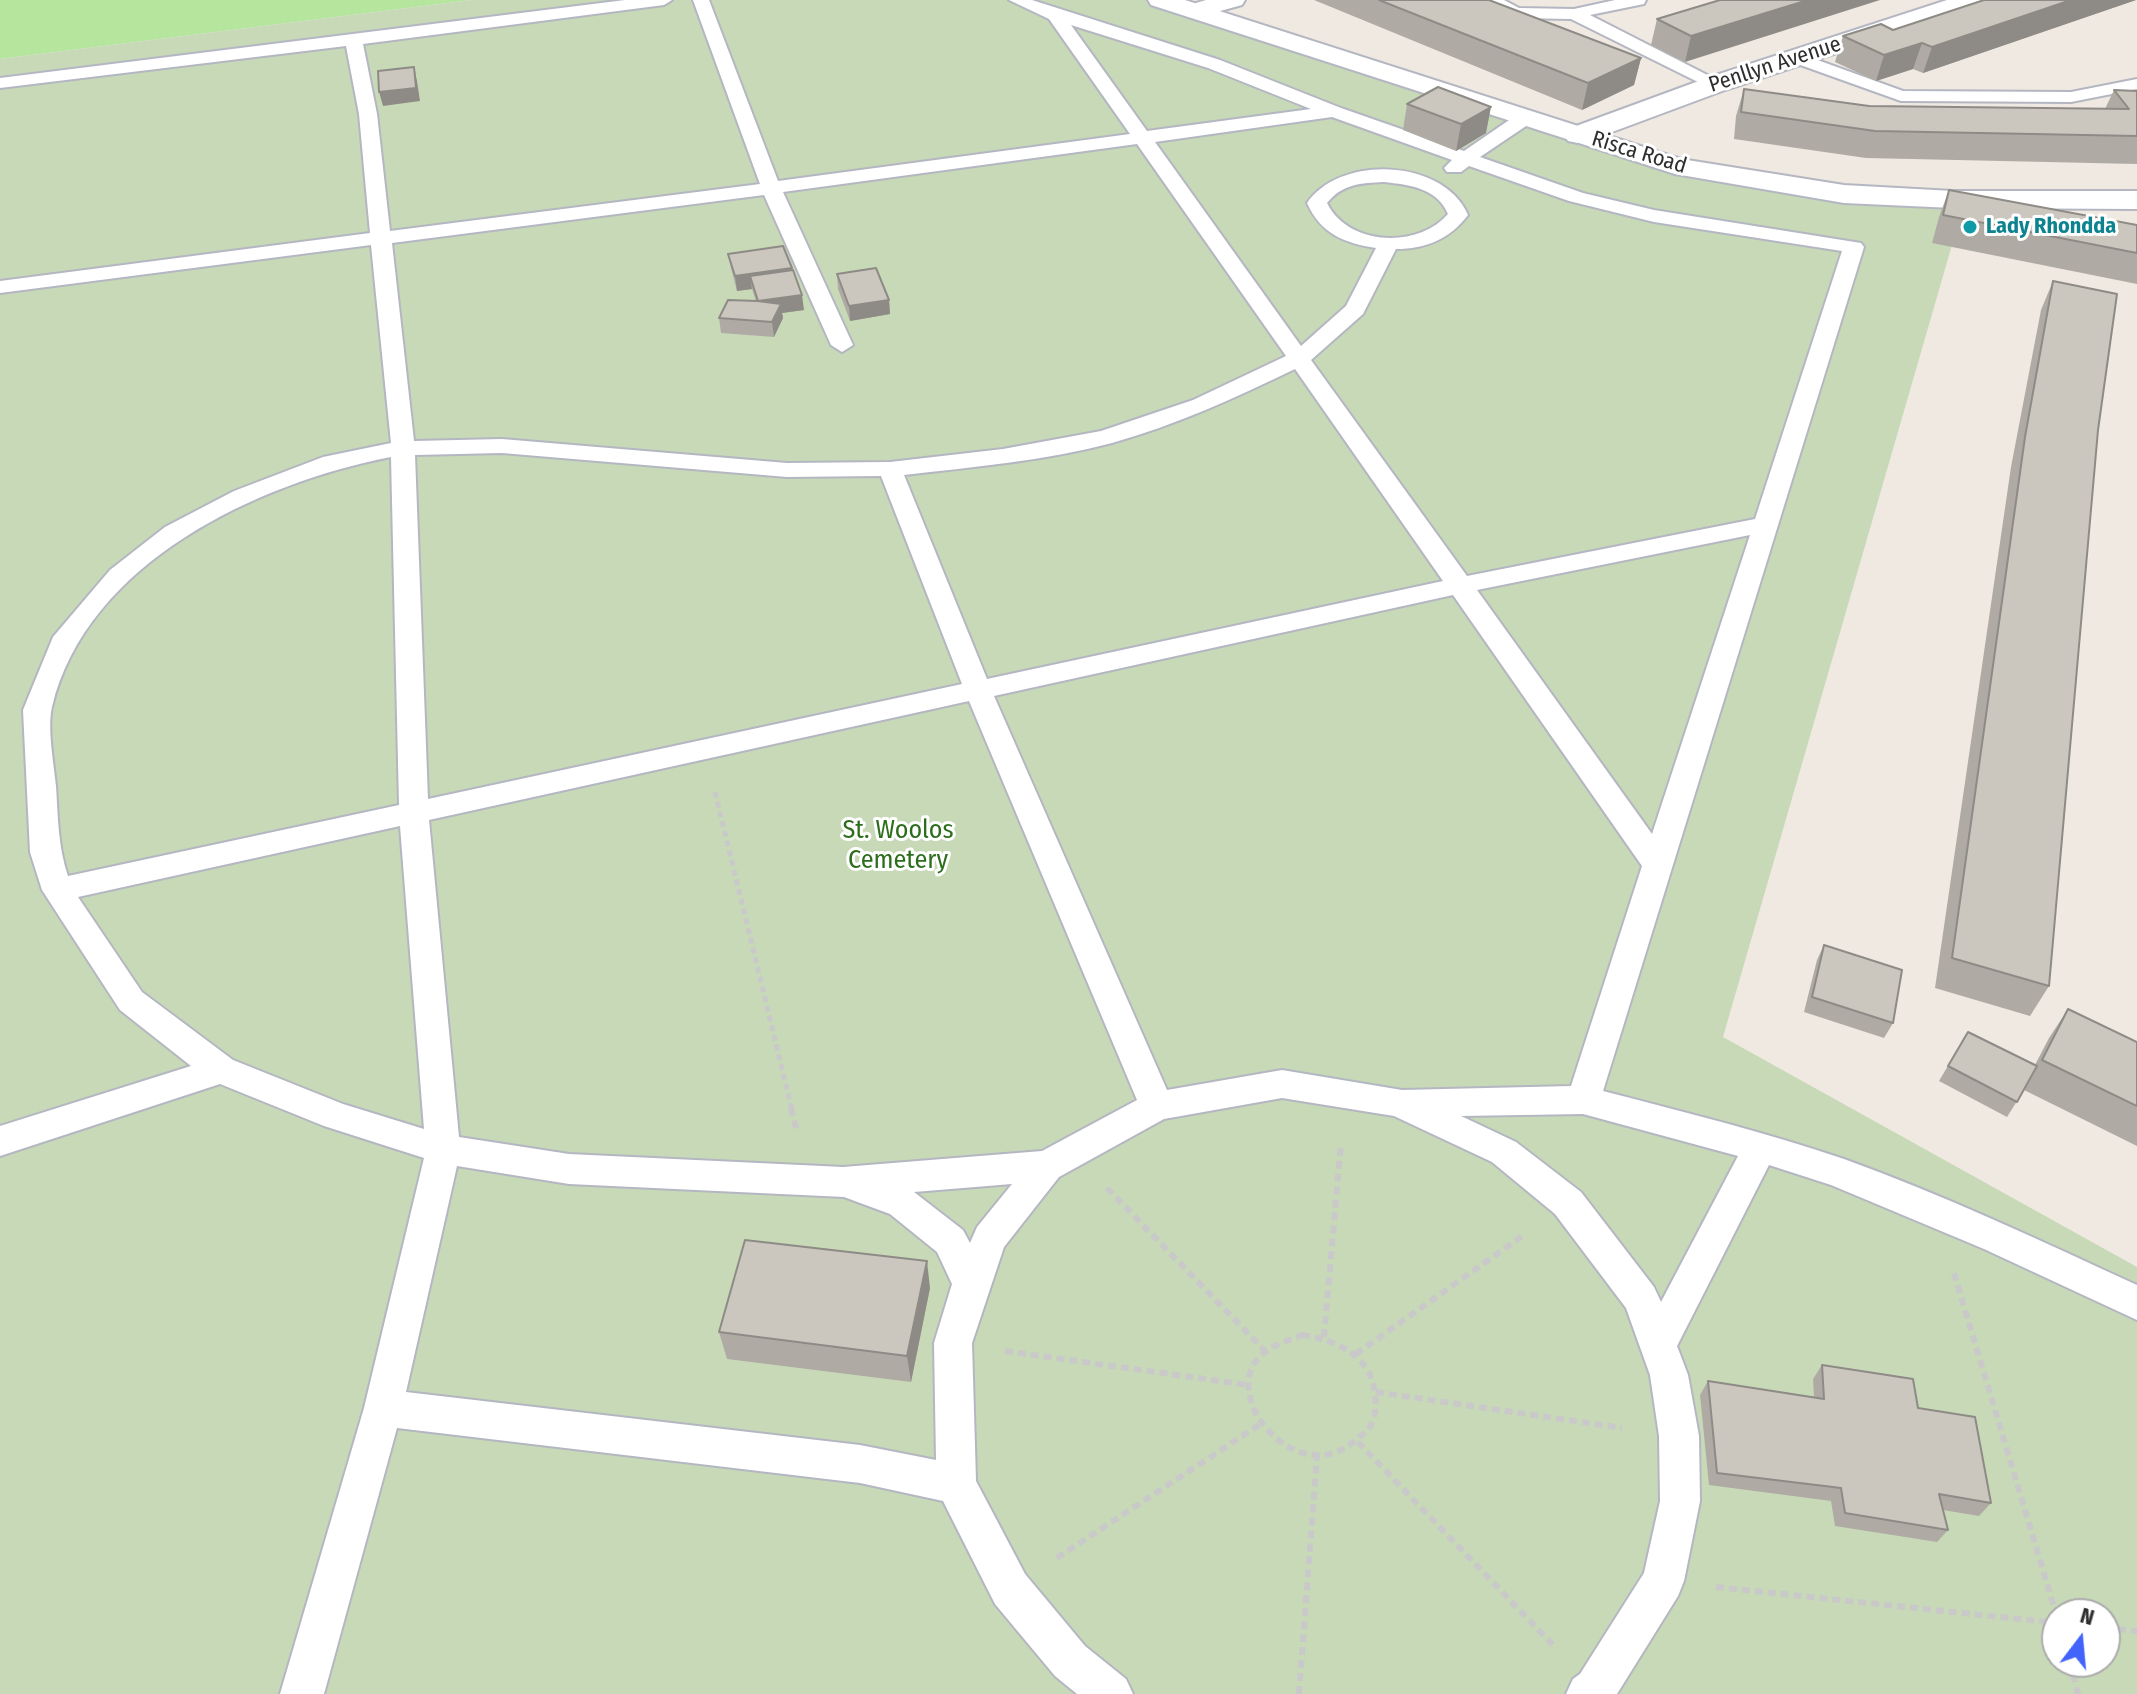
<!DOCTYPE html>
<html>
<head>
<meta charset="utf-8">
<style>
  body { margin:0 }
  #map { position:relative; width:2137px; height:1694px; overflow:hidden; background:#efe9e1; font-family:"Fira Sans Condensed",sans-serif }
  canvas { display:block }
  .north { position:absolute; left:2041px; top:1598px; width:80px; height:80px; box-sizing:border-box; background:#fff; border:2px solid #ababab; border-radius:50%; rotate:16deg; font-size:22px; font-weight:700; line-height:32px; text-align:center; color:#2e2e2e }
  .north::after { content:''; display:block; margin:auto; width:28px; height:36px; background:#4264fb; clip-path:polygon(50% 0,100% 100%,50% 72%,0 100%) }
</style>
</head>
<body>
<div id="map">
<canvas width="2137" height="1694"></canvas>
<div class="north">N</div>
</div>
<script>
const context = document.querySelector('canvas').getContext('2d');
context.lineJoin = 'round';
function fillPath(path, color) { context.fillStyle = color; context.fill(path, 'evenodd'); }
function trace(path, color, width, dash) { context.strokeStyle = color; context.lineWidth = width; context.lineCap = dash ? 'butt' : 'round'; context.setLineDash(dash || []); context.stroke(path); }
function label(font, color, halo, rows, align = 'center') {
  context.font = font + ' "Fira Sans Condensed",sans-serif'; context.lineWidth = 6; context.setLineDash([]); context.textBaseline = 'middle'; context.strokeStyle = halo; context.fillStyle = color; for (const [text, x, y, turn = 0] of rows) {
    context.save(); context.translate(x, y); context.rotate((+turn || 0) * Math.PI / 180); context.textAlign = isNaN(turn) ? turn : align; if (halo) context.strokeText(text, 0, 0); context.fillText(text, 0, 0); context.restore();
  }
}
fillPath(new Path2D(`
  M0 0H472L0 59Z`), '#b6e59e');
fillPath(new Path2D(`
  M472 0H1160L1675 166 1965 200 1723 1037 2137 1267V1694H0V59ZM2057 1614H2105V1662H2057Z`), '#c8d9b8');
const lane = new Path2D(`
  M625 0H672L664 5 363 44 377 114 390 231 760 184 693 0H709L778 181 1130 134 1049 19 1009 0H1032L1220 60 1341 108 1464 151 1518 114H1532L1534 118 1532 122 1480 157 1583 193 1654 210 1861 243 1864 247 1603 1091C1684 1112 1765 1132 1844 1159 1944 1195 2041 1241 2137 1285V1320L1984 1249 1831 1185 1769 1165 1677 1346 1688 1375 1699 1436 1700 1501 1684 1581 1678 1596 1617 1694H1566L1573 1679 1580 1674 1644 1573 1660 1501 1659 1436 1650 1375 1626 1308 1555 1214 1492 1162 1394 1116 1282 1098 1164 1119 1059 1177 1004 1247 972 1343 976 1481 1025 1574 1085 1646 1126 1679 1133 1694H1077L1055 1676 995 1604 943 1501 860 1483 397 1428 324 1694H280L364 1408 424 1158 324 1126 220 1084 0 1156V1126L191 1066 120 1010 42 890 30 852 23 710 53 637 110 570 165 527 234 491 323 457 391 443 371 245 0 293V281L370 233 359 114 346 46 0 88V78ZM1071 25 1208 68 1311 109 1147 131ZM1332 117 1452 160 1444 168 1447 172H1461L1469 166 1569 201 1654 222 1842 251 1755 519 1467 576 1311 360 1363 314 1396 249C1426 249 1450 239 1468 215 1444 159 1341 154 1307 203 1321 234 1344 243 1376 248L1346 306 1301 346 1155 142ZM1137 144 1286 356 1193 400 1101 431 1003 449 890 462 787 463 502 439 414 441 392 243 764 195 831 345 842 352 853 345 783 192ZM1384 182C1410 185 1437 188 1448 214 1418 249 1348 246 1327 203 1342 184 1361 183 1384 182ZM1295 369 1443 581 987 679 904 475C973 467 1044 461 1112 443 1176 425 1235 398 1295 369ZM502 453 787 477 881 476 962 684 428 799 415 455ZM391 457 399 805 68 876C58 847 58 817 56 786 54 765 47 727 52 707 87 562 258 483 391 457ZM1750 535 1652 834 1477 590ZM1453 595 1642 866 1571 1086 1402 1090 1282 1070 1167 1090 994 696ZM969 701 1137 1100 1042 1151 843 1167 569 1154 459 1137 429 820ZM400 826 424 1129 343 1104 233 1060 142 992 78 897ZM1583 1114 1738 1156 1661 1302 1654 1287 1581 1192 1516 1142 1461 1116ZM457 1166 569 1184 844 1197 890 1214 937 1252 952 1284 934 1343 936 1460 860 1445 406 1392ZM1012 1184 977 1227 970 1243 963 1230 914 1192Z
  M1483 0H1504L1519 8 1574 9 1615 0H1646L1644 4 1590 15 1725 84 1722 88H1710L1571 19 1516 18Z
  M1798 53 1903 91 2071 92 2137 79V89L2071 102 1901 101 1792 62 1789 58Z`);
const street = new Path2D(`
  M1206 0H1245L1242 5 1195 18 1186 16 1183 11 1186 6Z
  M1947 0H1984L1981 5 1725 90 1588 141 1578 143 1568 141 1564 135 1568 129 1707 78Z`);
const secondary = new Path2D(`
  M1148 0H1185L1681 159 1844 185 1953 191H2137V209L1953 208 1844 203 1675 174 1151 5Z`);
trace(lane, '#b4b7c1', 4);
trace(street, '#b4b7c1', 4);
trace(secondary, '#b4b7c1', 4);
trace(new Path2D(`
  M715 792 792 1110`), '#c9c9c9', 5, [6, 4]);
trace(new Path2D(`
  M791 1108 797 1132
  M1107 1188 1265 1351
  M1954 1273 2057 1617
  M1302 1335C1337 1340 1372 1356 1375 1395 1376 1405 1376 1416 1371 1425 1367 1432 1359 1437 1353 1442 1294 1492 1210 1387 1268 1350 1278 1343 1291 1340 1302 1335Z
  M1324 1337 1341 1143
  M1005 1351 1248 1385
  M1356 1354 1525 1234
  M1376 1392 1622 1428
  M1358 1442 1556 1648
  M1057 1558 1259 1425
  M1716 1587 2057 1623
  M2105 1628 2137 1631
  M2070 1662 2078 1694
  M1299 1694 1317 1456`), '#c9c9c9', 6, [8, 5]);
fillPath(lane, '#fff');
fillPath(street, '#fff');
fillPath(secondary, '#fff');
fillPath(new Path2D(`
  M1314 0H1489L1641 58 1634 85 1582 110Z
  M1720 0 1685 62 1651 45 1657 19Z
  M1984 0H2136L1923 73 1913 69 1876 81 1835 62 1843 36 1893 30Z
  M1744 89 1869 106 2105 109 2114 90 2137 91V164L1866 158 1734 139 1736 116Z
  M1407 104 1486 133 1456 151 1403 130Z
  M1949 190 2137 225V284L1932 243 1939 217Z
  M728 254 792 268 804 310 782 313 783 318 774 337 721 333 719 318 756 301 752 289 737 291 731 268Z
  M837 274 889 300 890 314 850 321 838 289Z
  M2053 281 2049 986 2030 1016 1935 988 2011 467 2041 310Z
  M1824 945 1893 1023 1884 1038 1804 1012 1817 960Z
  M2068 1009 2137 1042V1146L2024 1090 2007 1117 1939 1081 1968 1032 2035 1065 2049 1038Z
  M930 1288 911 1382 727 1359 719 1332Z
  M1822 1365 1918 1408 1991 1503 1979 1516 1943 1510 1948 1530 1937 1542 1835 1526 1831 1501 1709 1485 1700 1395 1708 1381 1814 1397 1813 1379Z`), '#afaba4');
fillPath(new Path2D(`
  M1808 0H1880L1685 62 1691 36Z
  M2071 0H2136L1923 73 1932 47Z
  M1922 43 1913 69 1876 81 1884 55Z
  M1641 58 1634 85 1582 110 1588 83Z
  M414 67 417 81 420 101 383 106 379 92Z
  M1491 107 1486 133 1456 151 1461 124Z
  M792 268 794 282 750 276 752 289 737 291 735 276Z
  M802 295 804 310 782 313 783 318 774 337 772 322 758 301Z
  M889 300 890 314 850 321 849 306Z
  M927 1261 930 1288 911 1382 907 1356Z`), '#8e8b86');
const building = new Path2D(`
  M1379 0H1489L1641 58 1588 83Z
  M1720 0H1808L1691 36 1657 19Z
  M1984 0H2071L1932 47 1922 43 1884 55 1843 36 1881 24 1893 30Z
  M414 67 416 88 379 92 378 71Z
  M1438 87 1491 107 1461 124 1407 104Z
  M1744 89 1869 106 2129 109 2114 90 2137 91V136L1875 131 1741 112Z
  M1949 190 2137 225V253L1943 215Z
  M783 246 792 268 735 276 728 254Z
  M876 268 889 300 849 306 837 274Z
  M793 270 802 295 758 301 781 304 772 322 719 318 728 300 758 301 750 276Z
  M2053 281 2117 294 2098 430 2049 986 1952 958 2025 437Z
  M1824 945 1902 970 1893 1023 1812 997Z
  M2068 1009 2137 1042V1106L2042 1060Z
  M1968 1032 2037 1066 2017 1102 1948 1066Z
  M745 1240 927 1261 907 1356 719 1332Z
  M1822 1365 1913 1379 1918 1408 1975 1417 1991 1503 1939 1494 1948 1530 1845 1513 1841 1488 1717 1473 1708 1381 1824 1399Z`);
fillPath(building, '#cbc7bf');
trace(building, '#8e8b86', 2);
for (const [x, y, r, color] of [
  [1970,227,8,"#0f9aa8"]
]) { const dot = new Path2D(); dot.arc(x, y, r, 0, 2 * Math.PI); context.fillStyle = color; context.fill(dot); trace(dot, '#fff', 3); }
label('22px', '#2e2e2e', '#fff', [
  ["Penllyn Avenue",1775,65,-18],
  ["Risca Road",1639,153,17]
]);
label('bold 22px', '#0d838f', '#fff', [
  ["Lady Rhondda",1986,227]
], 'left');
label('26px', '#2c6e1b', '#fff', [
  ["St. Woolos",898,831],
  ["Cemetery",898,861]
]);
</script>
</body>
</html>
